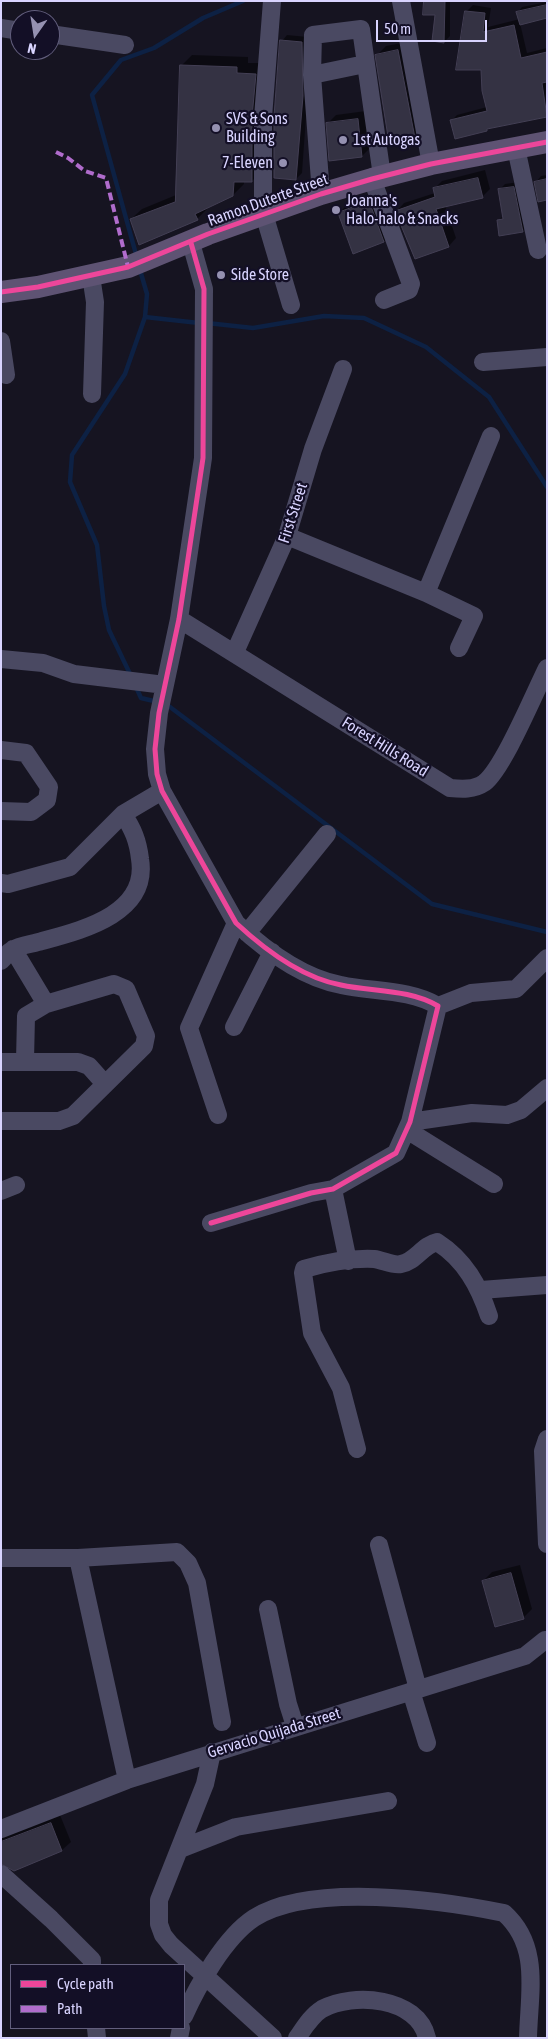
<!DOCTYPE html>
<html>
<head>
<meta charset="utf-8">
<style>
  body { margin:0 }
  #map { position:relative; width:548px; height:2039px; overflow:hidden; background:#161421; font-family:"Asap Condensed",sans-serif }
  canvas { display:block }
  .frame { position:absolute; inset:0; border:2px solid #d9d4ff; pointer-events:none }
  .legend { position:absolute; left:10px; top:1964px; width:175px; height:65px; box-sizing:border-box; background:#130f26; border:1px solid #625e7d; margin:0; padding:6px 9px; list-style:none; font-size:15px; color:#d9d4ff }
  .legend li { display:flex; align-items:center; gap:10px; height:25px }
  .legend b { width:25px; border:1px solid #625e7d }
  .north { position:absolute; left:10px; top:10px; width:50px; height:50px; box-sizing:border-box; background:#130f26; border:1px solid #625e7d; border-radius:50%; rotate:193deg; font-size:14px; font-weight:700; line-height:20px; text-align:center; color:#d9d4ff }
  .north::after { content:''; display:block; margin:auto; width:18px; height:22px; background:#9591b1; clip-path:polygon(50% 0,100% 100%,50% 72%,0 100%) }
  .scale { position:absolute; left:376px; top:20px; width:111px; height:22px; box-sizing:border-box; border:2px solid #d9d4ff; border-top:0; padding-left:6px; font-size:15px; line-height:18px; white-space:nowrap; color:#d9d4ff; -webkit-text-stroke:4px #130f26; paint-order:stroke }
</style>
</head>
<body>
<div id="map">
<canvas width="548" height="2039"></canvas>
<div class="frame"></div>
<ul class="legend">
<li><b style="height:6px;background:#ed469a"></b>Cycle path</li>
<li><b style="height:6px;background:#b06ccc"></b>Path</li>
</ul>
<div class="north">N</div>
<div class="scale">50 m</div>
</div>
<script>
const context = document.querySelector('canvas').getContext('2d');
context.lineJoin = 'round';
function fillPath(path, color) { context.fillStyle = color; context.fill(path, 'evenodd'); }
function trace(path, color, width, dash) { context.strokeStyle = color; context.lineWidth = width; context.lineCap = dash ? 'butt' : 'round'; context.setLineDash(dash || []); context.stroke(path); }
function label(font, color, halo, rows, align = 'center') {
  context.font = font + ' "Asap Condensed",sans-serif'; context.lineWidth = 4.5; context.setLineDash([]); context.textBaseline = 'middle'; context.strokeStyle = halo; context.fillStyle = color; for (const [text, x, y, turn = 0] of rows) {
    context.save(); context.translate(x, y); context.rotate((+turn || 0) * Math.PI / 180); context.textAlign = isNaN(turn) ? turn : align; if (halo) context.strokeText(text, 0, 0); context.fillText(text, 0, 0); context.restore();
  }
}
fillPath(new Path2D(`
  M425 1H450V36L444 42 437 14Z
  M547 2V18L520 23 527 53 547 48V114L490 127 487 130 451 121 457 115 487 107 482 69 467 11 473 5 491 8 488 27 520 19 518 12 522 7Z
  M287 35 308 37V89L302 173 296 179 282 41Z
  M407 42 424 128 415 136 390 141 377 55 386 46Z
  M192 55 248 57V63H266L263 170 252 181H244V184L233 195 208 208 197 219H131L142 209 176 195 181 66Z
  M366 111 371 147 362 156 328 123 336 115Z
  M485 170 490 189 482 197 445 205 456 238 449 246 397 211 404 203 435 193 434 189 442 181Z
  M547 175V199L536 182 541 176Z
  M519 182 528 225 522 231 498 221 504 215 499 190 505 184Z
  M380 190 395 230 384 241 339 213 351 201Z
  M520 1565 532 1609 523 1618 483 1581 492 1572Z
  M60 1815 71 1842 62 1850 1 1863V1837Z`), '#0007');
trace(new Path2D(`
  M137 258 92 95 121 60 154 48 203 18 243 1
  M145 317 199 323
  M207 323 253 328 324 316 364 318 426 347 489 397 547 487
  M131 676 109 630 104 606 97 545 70 482 72 455 125 374 145 317 147 294 140 270
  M136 687 141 698 158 702
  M166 704 432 904 547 932`), '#0d2144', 4.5);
const building = new Path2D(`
  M424 1H445L444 43 432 41 435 15H423Z
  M547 5V18L520 25 516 12Z
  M465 11 485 13 483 32 514 25 521 58 547 52V82L542 83 547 117 487 129V131L455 139 450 120 487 111 482 91 481 70H456Z
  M280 40 302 42 303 96 296 180 274 178V117Z
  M398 50 415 138 389 143 375 55Z
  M180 65 237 67V73L256 74 252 117V182H234L233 196 195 214 198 220 139 245 130 219 175 202Z
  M358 119 362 157 329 161 326 123Z
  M478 178 483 198 436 209 449 247 415 259 395 211 435 197 433 188Z
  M547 179V200L538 202 534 182Z
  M514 187 523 232 499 236 497 220 503 219 498 189Z
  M369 201 384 242 353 254 338 213Z
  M511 1573 524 1619 495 1627 482 1581Z
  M51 1823 62 1851 14 1871 1 1864V1842Z`);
fillPath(building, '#343243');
trace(building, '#433f54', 1);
trace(new Path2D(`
  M272 1 263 117V196L264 214 291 305
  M401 1 431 164
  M1 28 20 31
  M50 34 125 45
  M312 75 365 64
  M516 148 538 250
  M372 179 411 284 409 290 384 300
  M321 194 312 75 313 35 361 29 382 176
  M191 243 204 289 203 458 179 619 159 713 155 749 157 774 162 791 236 923C264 949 303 978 341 985 373 992 409 989 438 1006L410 1122 396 1153 333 1189 311 1193 211 1223
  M91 276 95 302 92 394
  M1 341 6 375
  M483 362 547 357
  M287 536 426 593 474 616 459 648
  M426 593 491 436
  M179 619 450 788C461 789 474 790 484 783 503 769 534 694 547 668
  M235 652 287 536 313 449 343 369
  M1 659 43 663 74 674 165 685
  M1 750 26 753 49 787 47 800 31 812 1 811
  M1 883 8 884 70 867 123 814 162 791
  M247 933 327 834
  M13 949 46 1004
  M1 961C5 957 8 952 12 950 20 945 33 944 42 941 82 930 149 914 140 859 138 841 133 829 123 814
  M438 1006 471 993 516 989 547 958
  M234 1027 272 952
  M1 1062H78L89 1066 105 1084
  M218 1115 189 1028 236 923
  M1 1121H59L73 1116 144 1046 146 1036 126 989 114 984 46 1004 26 1016 25 1061
  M410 1122 472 1113 507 1115 521 1110 547 1088
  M407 1130 494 1184
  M333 1189 348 1261
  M1 1191 16 1185
  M481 1290 547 1285
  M547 1439 543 1451 547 1544
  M357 1449 341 1388 312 1333 303 1273 304 1269C325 1263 352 1258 374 1259 383 1260 393 1266 401 1264 415 1262 423 1245 437 1242 465 1260 479 1286 489 1316
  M379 1545 418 1689
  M1 1558H78L177 1552 188 1563 197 1583 222 1722
  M78 1558 127 1780
  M268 1609 288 1704 295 1726
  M411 1691 427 1743
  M212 1752 205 1784 159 1900V1924L163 1935 171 1945 273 2038
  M1 1829 127 1780 525 1656 545 1640
  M180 1849 236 1827 388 1801
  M1 1874 51 1919 92 1960V1965
  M184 2016C198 1985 225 1937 254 1918 311 1882 440 1900 504 1913 541 1946 529 1993 528 2038
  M96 2028 97 2038
  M179 2038 181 2028
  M297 2038C304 2028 311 2016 322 2009 353 1992 418 1997 427 2038`), '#4a4962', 18);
trace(new Path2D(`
  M1 292 38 287 128 267 208 234 321 194 372 179 431 164 547 142`), '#5e5373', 22);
trace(new Path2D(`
  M56 152 68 158 85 171 106 178 128 267`), '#b06ccc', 4, [8, 4]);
trace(new Path2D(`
  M191 243 204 289 203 458 179 619 159 713 155 749 157 774 162 791 236 923C264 949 303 978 341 985 373 992 409 989 438 1006L410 1122 396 1153 333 1189 311 1193 211 1223
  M1 292 38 287 128 267 208 234 321 194 372 179 431 164 547 142`), '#ed469a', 5);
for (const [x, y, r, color] of [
  [216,128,5,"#9591b1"],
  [343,140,5,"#9591b1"],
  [283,163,5,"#9591b1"],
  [336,210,5,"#9591b1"],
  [221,275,5,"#9591b1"]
]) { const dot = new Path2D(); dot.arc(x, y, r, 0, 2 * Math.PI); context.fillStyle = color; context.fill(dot); trace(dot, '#130f26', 2); }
label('16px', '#d9d4ff', '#130f26', [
  ["SVS & Sons",226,119],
  ["Building",226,137],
  ["1st Autogas",353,140],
  ["7-Eleven",273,163,"right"],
  ["Joanna's",346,201],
  ["Halo-halo & Snacks",346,219],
  ["Side Store",231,275]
], 'left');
label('16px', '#d9d4ff', '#130f26', [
  ["Ramon Duterte Street",268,200,-20],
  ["First Street",293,513,-72],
  ["Forest Hills Road",385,747,32],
  ["Gervacio Quijada Street",274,1733,-17]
]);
</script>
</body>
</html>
